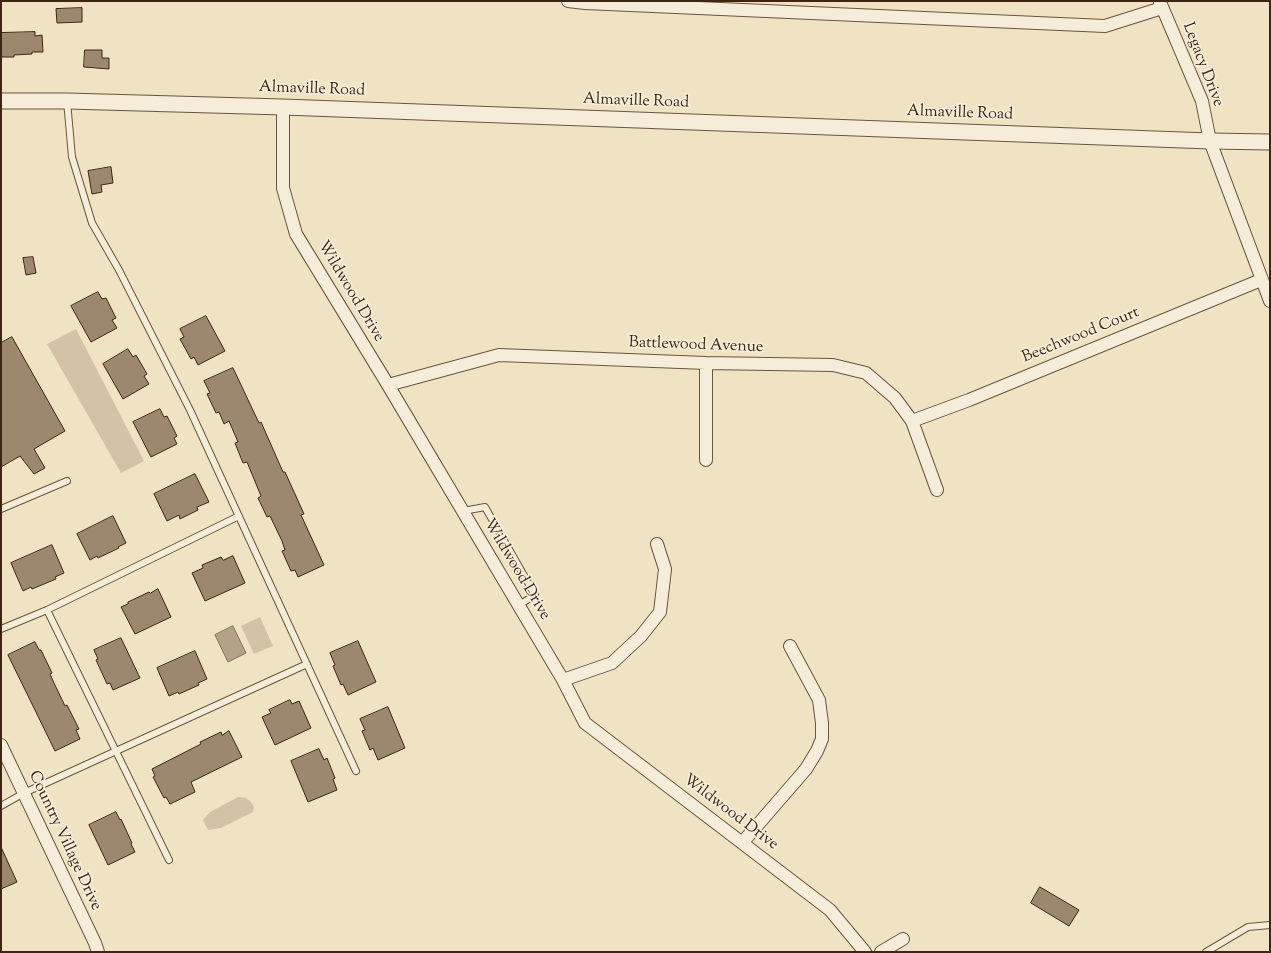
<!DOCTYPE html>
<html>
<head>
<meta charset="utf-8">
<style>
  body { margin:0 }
  #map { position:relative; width:1271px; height:953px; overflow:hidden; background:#f0e3c4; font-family:"Sorts Mill Goudy",serif }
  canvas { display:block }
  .frame { position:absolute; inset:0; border:2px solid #3e2513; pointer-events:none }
</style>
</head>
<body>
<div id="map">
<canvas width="1271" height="953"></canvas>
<div class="frame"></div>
</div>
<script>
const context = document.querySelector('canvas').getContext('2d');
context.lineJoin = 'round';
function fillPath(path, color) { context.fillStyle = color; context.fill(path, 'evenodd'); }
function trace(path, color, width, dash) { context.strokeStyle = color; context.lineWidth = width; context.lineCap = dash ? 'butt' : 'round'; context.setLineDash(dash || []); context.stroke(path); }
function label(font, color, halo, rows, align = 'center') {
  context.font = font + ' "Sorts Mill Goudy",serif'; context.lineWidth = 3.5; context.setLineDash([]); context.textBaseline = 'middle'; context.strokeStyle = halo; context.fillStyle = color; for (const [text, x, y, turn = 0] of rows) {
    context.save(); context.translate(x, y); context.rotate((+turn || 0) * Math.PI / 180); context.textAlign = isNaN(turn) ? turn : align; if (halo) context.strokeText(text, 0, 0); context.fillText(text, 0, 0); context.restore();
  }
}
fillPath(new Path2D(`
  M76 329 144 461 121 473 47 344Z
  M260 617 273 646 254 654 241 626Z
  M238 797C246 797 250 799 254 807L253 812 221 828 208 830 203 820 210 812Z`), '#d2c3a6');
const water = new Path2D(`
  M233 626 246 653 228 662 215 635Z`);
fillPath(water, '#b3a288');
trace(water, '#847059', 1);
const building = new Path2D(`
  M82 8V22L57 23 56 9Z
  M35 32V36L42 35 43 52H32V54L14 55V57H1V33Z
  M85 50H102V58H109V69L84 67Z
  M111 167 113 183 101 185 102 192 92 194 88 171Z
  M33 257 36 273 26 275 23 258Z
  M98 292 102 299 106 298 116 318 112 320 117 328 91 342 71 306Z
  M206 316 225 351 198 365 194 357 191 359 180 339 184 337 180 329Z
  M12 337 65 431 34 449 45 468 34 474 20 456 1 467V343Z
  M128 349 133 357 136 355 147 374 144 376 149 384 123 399 103 364Z
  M233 368 259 423 261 422 283 472H285L304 514 301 515 324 565 298 577 295 570 291 571 282 551 285 550 282 541 270 516 267 517 258 498 261 496 247 462 243 463 235 443 238 442 229 421 224 424 219 412 216 413 207 394 210 393 204 381Z
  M160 409 164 417 167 416 177 436 174 438 177 444 151 457 133 422Z
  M195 474 209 502 197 507 198 510 180 519 179 515 167 521 154 494Z
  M113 516 126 543 118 547 119 548 98 558 97 556 90 560 77 534Z
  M52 545 64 573 55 577 56 579 32 589 31 587 23 591 11 563Z
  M233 556 245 583 205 601 192 573 203 568 202 565 221 557 223 560Z
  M158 589 171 617 135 634 121 607 128 604V602L149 592 150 593Z
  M121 638 140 678 113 690 110 683 107 684 96 660 98 659 94 650Z
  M358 641 376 682 348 695 343 684 341 685 333 666 335 665 330 653Z
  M35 642 39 650H41L52 673 50 674 54 683 65 706 67 705 79 729 76 730 80 739 55 751 8 655Z
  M195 651 207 679 198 683 199 685 179 694 178 692 169 696 157 668Z
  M290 700 292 704 299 701 311 728 275 745 262 717 271 713 269 710Z
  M388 707 405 748 378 760 373 748 370 750 362 731 365 730 360 719Z
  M229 731 242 757 191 782 195 792 170 804 166 797 164 798 153 777 155 776 152 769 201 744 200 742 221 732 222 735Z
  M319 749 324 760 327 758 335 778 333 779 337 790 308 802 291 761Z
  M116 812 120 820 121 819 132 843 131 844 135 852 108 865 89 825Z
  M1 847 17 882 1 889Z
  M1040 887 1079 910 1069 926 1031 903Z`);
fillPath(building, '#9b886f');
trace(building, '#3e2513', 1);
const service = new Path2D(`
  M67 101 72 157 92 223 119 270 190 410 356 771
  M1 509 67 481
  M463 511 485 507 535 595 519 605
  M47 610 169 860
  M1 629 47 610 239 516
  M1 806 24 793 307 664
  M1206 952 1248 927 1270 925`);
const minor = new Path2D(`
  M568 1 585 3 1105 26 1162 8
  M1160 2 1202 101 1210 141 1270 301
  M283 107V188L296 234 388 385 563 680 585 723 830 910 865 952
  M706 363V460
  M388 385 499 355 706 363 833 365 866 373 895 398 912 421 937 490
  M912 421 969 400 1261 280
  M563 680 612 663 641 636 660 612 665 569 657 544
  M1 745 95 943 98 952
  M742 843 806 769 817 751 822 739V723L819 700 790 646
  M881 952 903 939`);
const tertiary = new Path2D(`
  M1 101H67L283 107 1210 141 1270 142`);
trace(service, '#6a543f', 8);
trace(minor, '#6a543f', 14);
trace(tertiary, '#6a543f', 17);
trace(service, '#f5edd9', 6);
trace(minor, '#f5edd9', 12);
trace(tertiary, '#f5edd9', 15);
label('16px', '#3e2513', '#f5edd9', [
  ["Legacy Drive",1202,65,69],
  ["Almaville Road",312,90,2],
  ["Almaville Road",636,102,2],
  ["Almaville Road",960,114,2],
  ["Wildwood Drive",350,292,59],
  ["Beechwood Court",1081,336,-22],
  ["Battlewood Avenue",696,346,2],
  ["Wildwood Drive",516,570,59],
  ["Wildwood Drive",730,813,37],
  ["Country Village Drive",64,841,65]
]);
</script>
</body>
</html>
